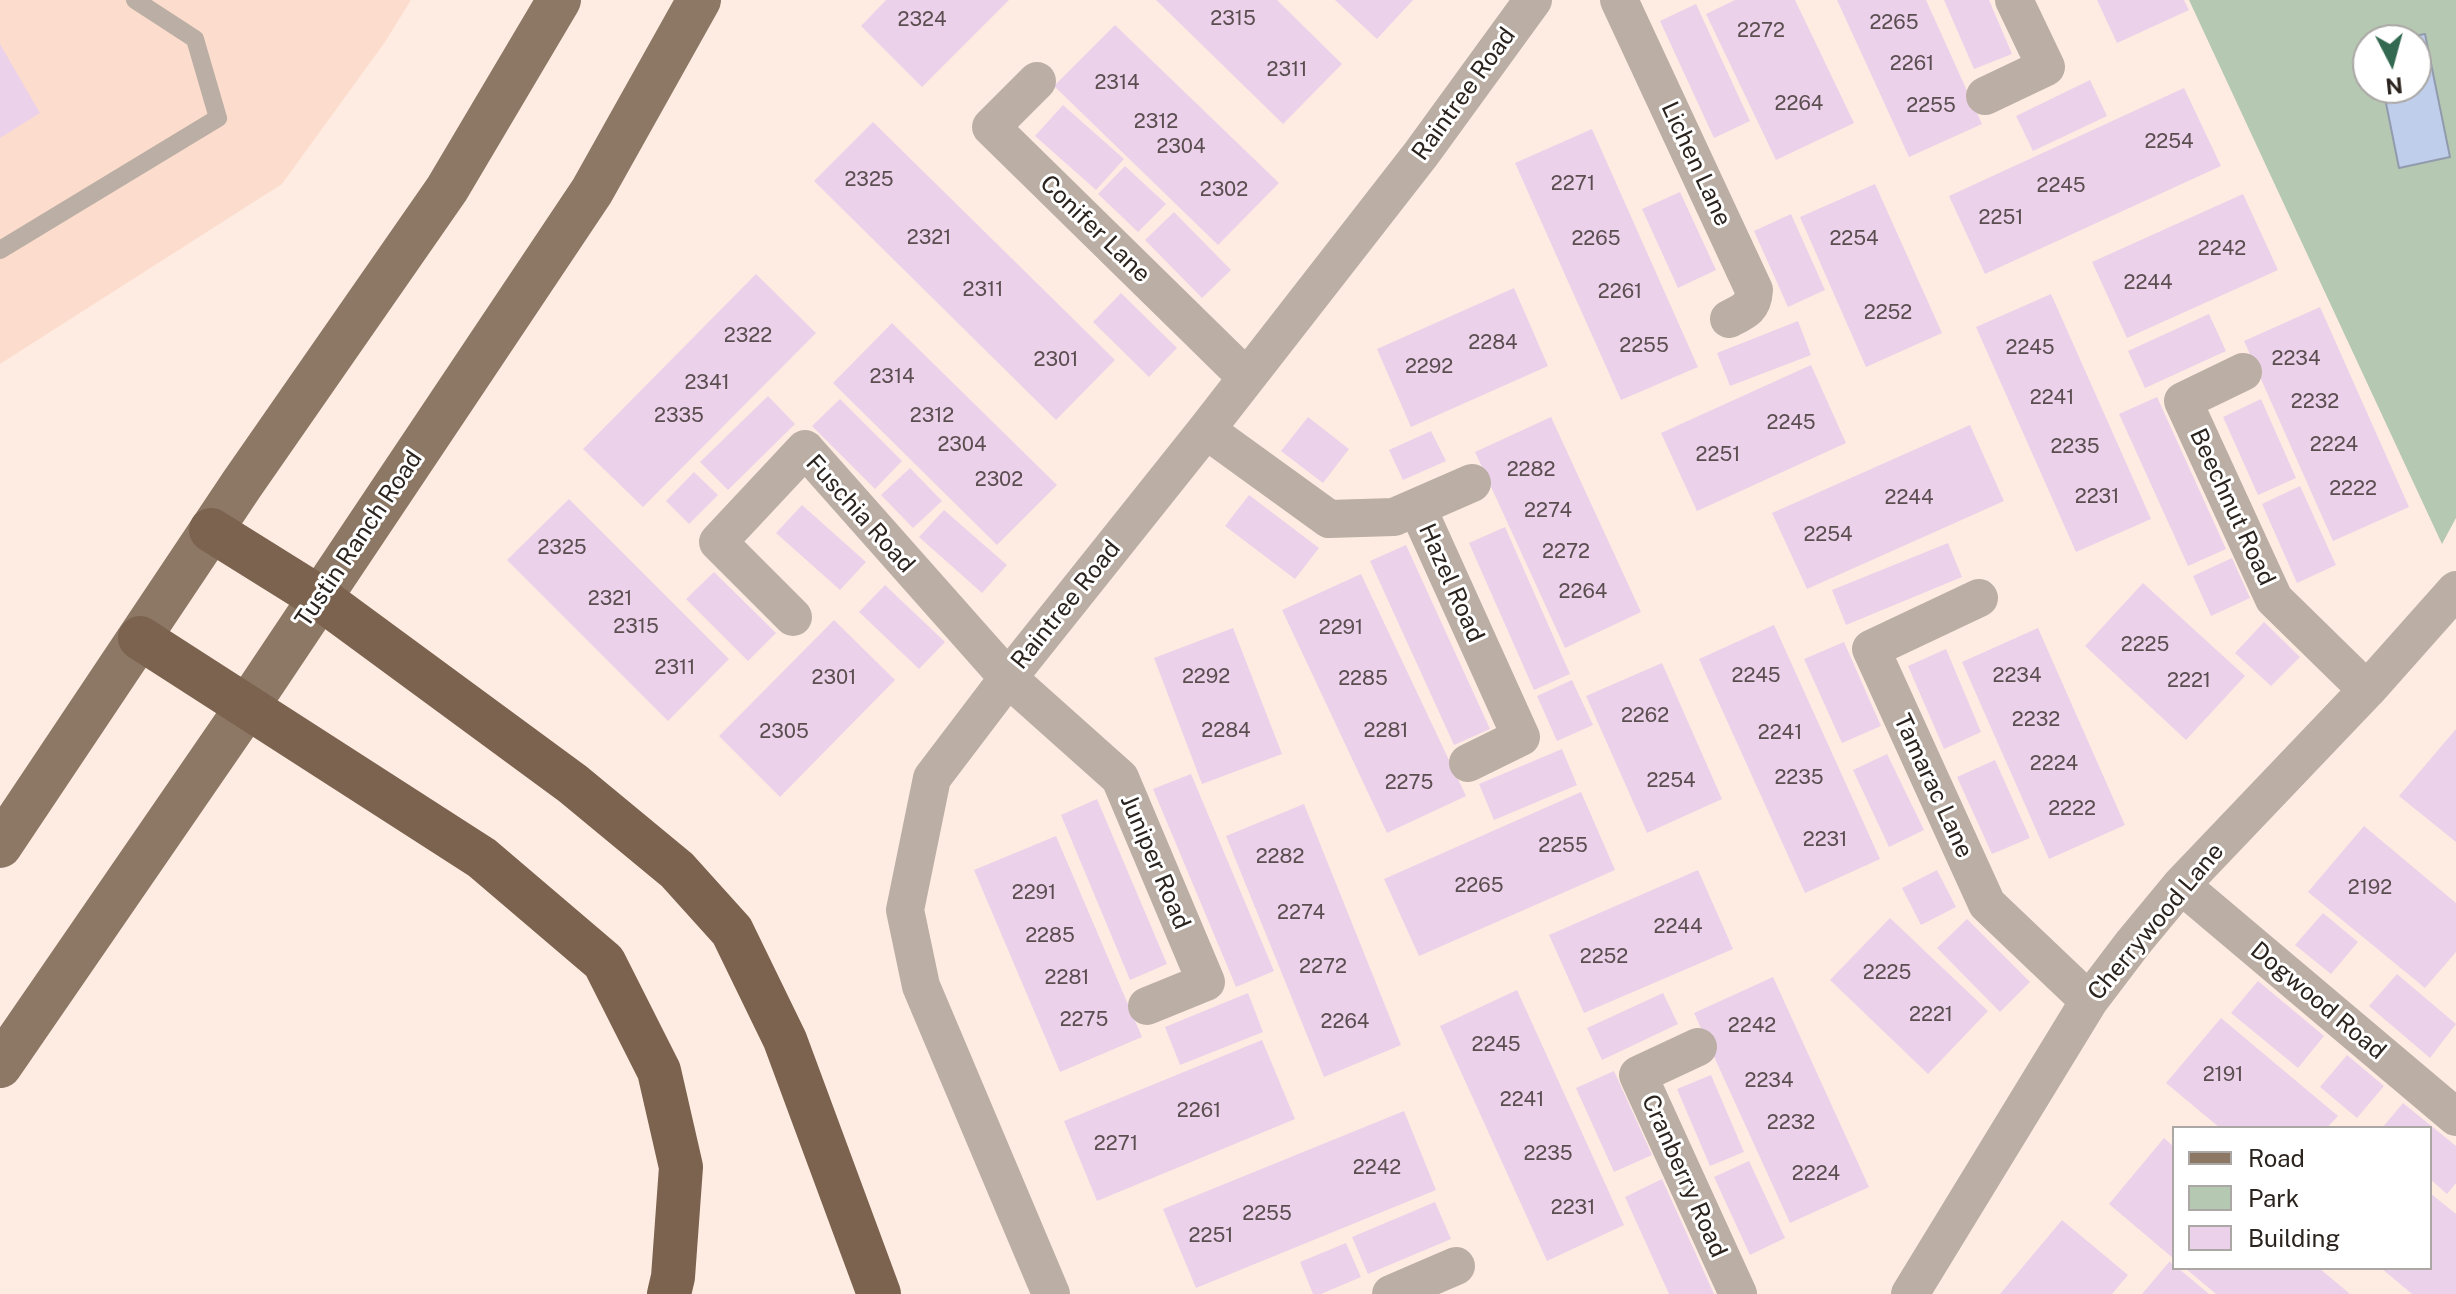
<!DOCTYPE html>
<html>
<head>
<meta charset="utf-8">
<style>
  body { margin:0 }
  #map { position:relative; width:2456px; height:1294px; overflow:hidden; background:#feece2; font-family:"Public Sans",sans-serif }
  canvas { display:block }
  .legend { position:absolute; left:2172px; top:1126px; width:260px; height:144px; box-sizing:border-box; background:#fff; border:2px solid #aaa7a5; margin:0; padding:10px 14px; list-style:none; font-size:24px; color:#2b231e }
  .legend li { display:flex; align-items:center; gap:16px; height:40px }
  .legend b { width:40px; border:2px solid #aaa7a5 }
  .north { position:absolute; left:2352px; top:24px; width:80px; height:80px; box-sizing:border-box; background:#fff; border:2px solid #aaa7a5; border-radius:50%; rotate:174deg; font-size:22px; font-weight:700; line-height:32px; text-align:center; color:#2b231e }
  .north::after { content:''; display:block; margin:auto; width:28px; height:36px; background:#326950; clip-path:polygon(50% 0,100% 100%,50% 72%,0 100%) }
</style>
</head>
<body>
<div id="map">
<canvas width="2456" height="1294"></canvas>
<ul class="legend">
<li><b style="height:10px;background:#8d7765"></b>Road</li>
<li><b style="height:22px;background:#b5c8b1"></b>Park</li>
<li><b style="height:22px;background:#ecd1ea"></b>Building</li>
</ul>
<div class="north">N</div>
</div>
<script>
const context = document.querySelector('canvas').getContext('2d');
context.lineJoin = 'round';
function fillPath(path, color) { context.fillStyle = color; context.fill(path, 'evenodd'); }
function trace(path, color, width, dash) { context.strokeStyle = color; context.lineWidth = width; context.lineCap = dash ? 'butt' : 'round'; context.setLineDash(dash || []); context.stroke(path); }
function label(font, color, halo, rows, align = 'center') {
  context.font = font + ' "Public Sans",sans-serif'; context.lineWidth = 6; context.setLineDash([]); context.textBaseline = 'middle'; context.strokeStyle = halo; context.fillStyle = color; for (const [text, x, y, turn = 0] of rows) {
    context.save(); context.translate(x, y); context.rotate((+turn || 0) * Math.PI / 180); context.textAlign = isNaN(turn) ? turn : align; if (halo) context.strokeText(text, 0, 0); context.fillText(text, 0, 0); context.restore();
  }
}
fillPath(new Path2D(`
  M0 0H411L385 42 282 184 0 364Z`), '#fcddcd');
fillPath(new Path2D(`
  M2189 0H2456V518L2442 544ZM2368 40H2416V88H2368Z`), '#b5c8b1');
const water = new Path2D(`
  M2425 34 2450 157 2399 168 2383 88H2416V40H2393Z`);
fillPath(water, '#beceeb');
trace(water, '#929bae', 2);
fillPath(new Path2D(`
  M886 0H1009L922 87 861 26Z
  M1156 0H1277L1342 64 1283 124Z
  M1335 0H1413L1377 39Z
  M1735 0H1795L1854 123 1776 160 1706 14Z
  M1837 0H1926L1982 124 1909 157Z
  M1944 0H1989L2012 54 1974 69Z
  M2097 0H2184L2189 10 2117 43Z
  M1696 4 1750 121 1714 138 1660 21Z
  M1115 25 1279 183 1218 245 1054 86Z
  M0 44 40 113 0 138Z
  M2090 80 2107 116 2033 151 2016 116Z
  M2184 88 2221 166 1985 274 1949 196Z
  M1063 105 1124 159 1096 190 1035 136Z
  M873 122 1115 360 1056 420 814 181Z
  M1592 129 1698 367 1621 400 1515 163Z
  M1125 166 1166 204 1138 232 1098 194Z
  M1875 184 1942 333 1866 367 1800 217Z
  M1680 192 1716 270 1678 288 1642 209Z
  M2243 194 2278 270 2127 338 2092 262Z
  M1174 212 1231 270 1202 298 1145 240Z
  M1791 214 1825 290 1788 307 1754 231Z
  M756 274 816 333 643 507 583 449Z
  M1514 288 1548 366 1411 427 1377 349Z
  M1121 293 1177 348 1149 377 1093 322Z
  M2051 294 2151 519 2076 552 1976 327Z
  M2320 307 2409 507 2333 541 2244 341Z
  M2209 314 2226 351 2145 388 2128 351Z
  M1798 321 1811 355 1730 386 1717 353Z
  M892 323 1057 485 997 545 833 383Z
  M1811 365 1846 443 1697 511 1661 433Z
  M768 396 795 424 728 490 700 462Z
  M2157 397 2226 549 2188 566 2119 414Z
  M840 399 902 461 875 489 812 426Z
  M2261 399 2296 478 2258 495 2223 417Z
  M1308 417 1349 449 1323 483 1281 451Z
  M1551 417 1641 612 1565 648 1475 452Z
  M1970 425 2004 501 1807 589 1772 513Z
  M1431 431 1446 461 1403 480 1389 450Z
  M910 468 942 501 913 528 881 495Z
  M694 472 718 495 689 524 666 501Z
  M2300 486 2336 565 2297 583 2262 504Z
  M1249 495 1319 548 1295 579 1225 526Z
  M569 499 729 659 668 721 507 560Z
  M802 505 866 562 840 590 776 533Z
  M944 510 1007 565 982 593 919 537Z
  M1505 527 1570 674 1534 690 1469 543Z
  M1948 543 1962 577 1846 625 1832 590Z
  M1406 545 1490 729 1454 745 1370 561Z
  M2232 558 2250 598 2211 616 2193 576Z
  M714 572 776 633 748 661 686 599Z
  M1361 574 1466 796 1387 833 1282 610Z
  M2143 583 2245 676 2186 740 2085 646Z
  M885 585 945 642 919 669 859 612Z
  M834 620 895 680 780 797 719 736Z
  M2264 622 2300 657 2271 686 2235 653Z
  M1774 625 1880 859 1805 893 1699 659Z
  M1233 628 1282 754 1202 784 1154 658Z
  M2038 628 2125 825 2049 859 1962 662Z
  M1844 642 1881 726 1842 743 1804 659Z
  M1946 649 1981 732 1944 749 1908 666Z
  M1662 663 1722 799 1647 833 1586 696Z
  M1572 680 1593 725 1557 741 1537 696Z
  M2456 729V842L2399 796Z
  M1562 749 1577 785 1494 820 1479 784Z
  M1887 754 1924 830 1889 847 1853 770Z
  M1995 760 2030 838 1992 854 1957 777Z
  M1191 774 1274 971 1236 987 1153 789Z
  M1581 792 1615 870 1419 956 1384 879Z
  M1097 799 1167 964 1130 980 1061 815Z
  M1304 804 1401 1045 1324 1077 1226 836Z
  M2364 826 2456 903V952L2425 988 2308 892Z
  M1056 836 1142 1037 1060 1072 974 870Z
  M1698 870 1733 949 1584 1013 1549 935Z
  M1937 870 1956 907 1921 925 1902 888Z
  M2323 913 2358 942 2331 974 2295 945Z
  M1890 918 1988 1011 1928 1074 1830 980Z
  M1967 919 2030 982 2000 1012 1937 948Z
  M2397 974 2456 1024 2430 1058 2369 1006Z
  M1773 977 1869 1187 1790 1223 1694 1013Z
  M2258 981 2324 1036 2298 1068 2231 1013Z
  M1517 990 1624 1225 1547 1261 1440 1026Z
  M1248 993 1263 1032 1180 1065 1165 1027Z
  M1663 993 1678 1024 1602 1060 1587 1028Z
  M2221 1018 2338 1116 2327 1128H2220L2166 1083Z
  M1262 1040 1295 1119 1097 1201 1064 1121Z
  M2347 1055 2384 1086 2357 1118 2320 1087Z
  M1614 1071 1652 1155 1614 1172 1576 1088Z
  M1711 1075 1744 1152 1710 1166 1677 1089Z
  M2403 1103 2456 1146V1183L2447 1194 2430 1179V1128H2382Z
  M1404 1111 1436 1190 1196 1288 1163 1209Z
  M2164 1138 2174 1147V1259L2109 1204Z
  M1749 1161 1785 1238 1750 1255 1714 1177Z
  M1662 1179 1714 1294H1669L1625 1197Z
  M2430 1193 2456 1214V1294H2412L2381 1268H2430Z
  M1435 1202 1451 1239 1368 1274 1352 1237Z
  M2062 1220 2128 1275 2112 1294H2000Z
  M1346 1243 1361 1277 1321 1294H1313L1300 1262Z
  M2170 1261 2174 1268H2178L2209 1294H2142Z
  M2185 1268H2319L2350 1294H2216Z`), '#ecd1ea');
trace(new Path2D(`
  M0 250 218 118 195 39 135 0`), '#bbaea4', 18);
trace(new Path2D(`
  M1619 0 1754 290C1753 308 1745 311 1729 319
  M1037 81 991 127 1246 377
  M1985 96 2046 67 2014 0
  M2243 372 2183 401 2274 599 2367 690
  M1206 430 1329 519 1394 517 1417 507 1521 737 1468 763
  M1417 507 1472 483
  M1979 598 1871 649 1987 904 2089 1001
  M793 617 718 542 805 449 1008 678 1120 778 1206 982 1147 1006
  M2181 885 2456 1117
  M1698 1047 1638 1075 1738 1294
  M1051 1294 921 986 905 910 932 778 1008 678 1206 430 1421 154 1533 0
  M1391 1294 1456 1266
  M1910 1294 2089 1001 2133 943 2181 885 2367 690 2456 590`), '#bbaea4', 38);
trace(new Path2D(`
  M0 846 242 484 447 189 559 0
  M0 1066 247 707 592 191 699 0`), '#8d7765', 44);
trace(new Path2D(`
  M211 530 320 598 573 784 677 870 732 931 785 1040 879 1294
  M140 638 482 858 604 962 659 1071 681 1167 673 1277 669 1294`), '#7c634f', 44);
label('20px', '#5b4e51', null, [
  ["2315",1233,19],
  ["2324",922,20],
  ["2265",1894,23],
  ["2272",1761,31],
  ["2261",1912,64],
  ["2311",1287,70],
  ["2314",1117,83],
  ["2264",1799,104],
  ["2255",1931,106],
  ["2312",1156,122],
  ["2254",2169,142],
  ["2304",1181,147],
  ["2325",869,180],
  ["2271",1573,184],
  ["2245",2061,186],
  ["2302",1224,190],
  ["2251",2001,218],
  ["2321",929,238],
  ["2265",1596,239],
  ["2254",1854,239],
  ["2242",2222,249],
  ["2244",2148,283],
  ["2311",983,290],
  ["2261",1620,292],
  ["2252",1888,313],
  ["2322",748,336],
  ["2284",1493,343],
  ["2255",1644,346],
  ["2245",2030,348],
  ["2234",2296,359],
  ["2301",1056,360],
  ["2292",1429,367],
  ["2314",892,377],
  ["2341",707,383],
  ["2241",2052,398],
  ["2232",2315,402],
  ["2335",679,416],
  ["2312",932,416],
  ["2245",1791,423],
  ["2304",962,445],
  ["2224",2334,445],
  ["2235",2075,447],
  ["2251",1718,455],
  ["2282",1531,470],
  ["2302",999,480],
  ["2222",2353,489],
  ["2231",2097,497],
  ["2244",1909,498],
  ["2274",1548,511],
  ["2254",1828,535],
  ["2325",562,548],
  ["2272",1566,552],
  ["2264",1583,592],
  ["2321",610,599],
  ["2315",636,627],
  ["2291",1341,628],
  ["2225",2145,645],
  ["2311",675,668],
  ["2245",1756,676],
  ["2234",2017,676],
  ["2292",1206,677],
  ["2301",834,678],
  ["2285",1363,679],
  ["2221",2189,681],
  ["2262",1645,716],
  ["2232",2036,720],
  ["2284",1226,731],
  ["2281",1386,731],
  ["2305",784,732],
  ["2241",1780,733],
  ["2224",2054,764],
  ["2235",1799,778],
  ["2254",1671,781],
  ["2275",1409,783],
  ["2222",2072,809],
  ["2231",1825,840],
  ["2255",1563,846],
  ["2282",1280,857],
  ["2265",1479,886],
  ["2192",2370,888],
  ["2291",1034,893],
  ["2274",1301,913],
  ["2244",1678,927],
  ["2285",1050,936],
  ["2252",1604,957],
  ["2272",1323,967],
  ["2225",1887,973],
  ["2281",1067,978],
  ["2221",1931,1015],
  ["2275",1084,1020],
  ["2264",1345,1022],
  ["2242",1752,1026],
  ["2245",1496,1045],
  ["2191",2223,1075],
  ["2234",1769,1081],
  ["2241",1522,1100],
  ["2261",1199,1111],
  ["2232",1791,1123],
  ["2271",1116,1144],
  ["2235",1548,1154],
  ["2242",1377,1168],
  ["2224",1816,1174],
  ["2231",1573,1208],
  ["2255",1267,1214],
  ["2251",1211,1236]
]);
label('24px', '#2b231e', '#fff', [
  ["Raintree Road",1464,94,-54],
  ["Lichen Lane",1696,164,65],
  ["Conifer Lane",1095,229,44],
  ["Beechnut Road",2232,507,65],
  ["Fuschia Road",860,514,48],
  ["Tustin Ranch Road",359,539,-56],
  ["Hazel Road",1451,583,66],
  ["Raintree Road",1066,605,-51],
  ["Tamarac Lane",1933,786,65],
  ["Juniper Road",1155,862,67],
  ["Cherrywood Lane",2156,922,-50],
  ["Dogwood Road",2318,1001,40],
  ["Cranberry Road",1684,1176,66]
]);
</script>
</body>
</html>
